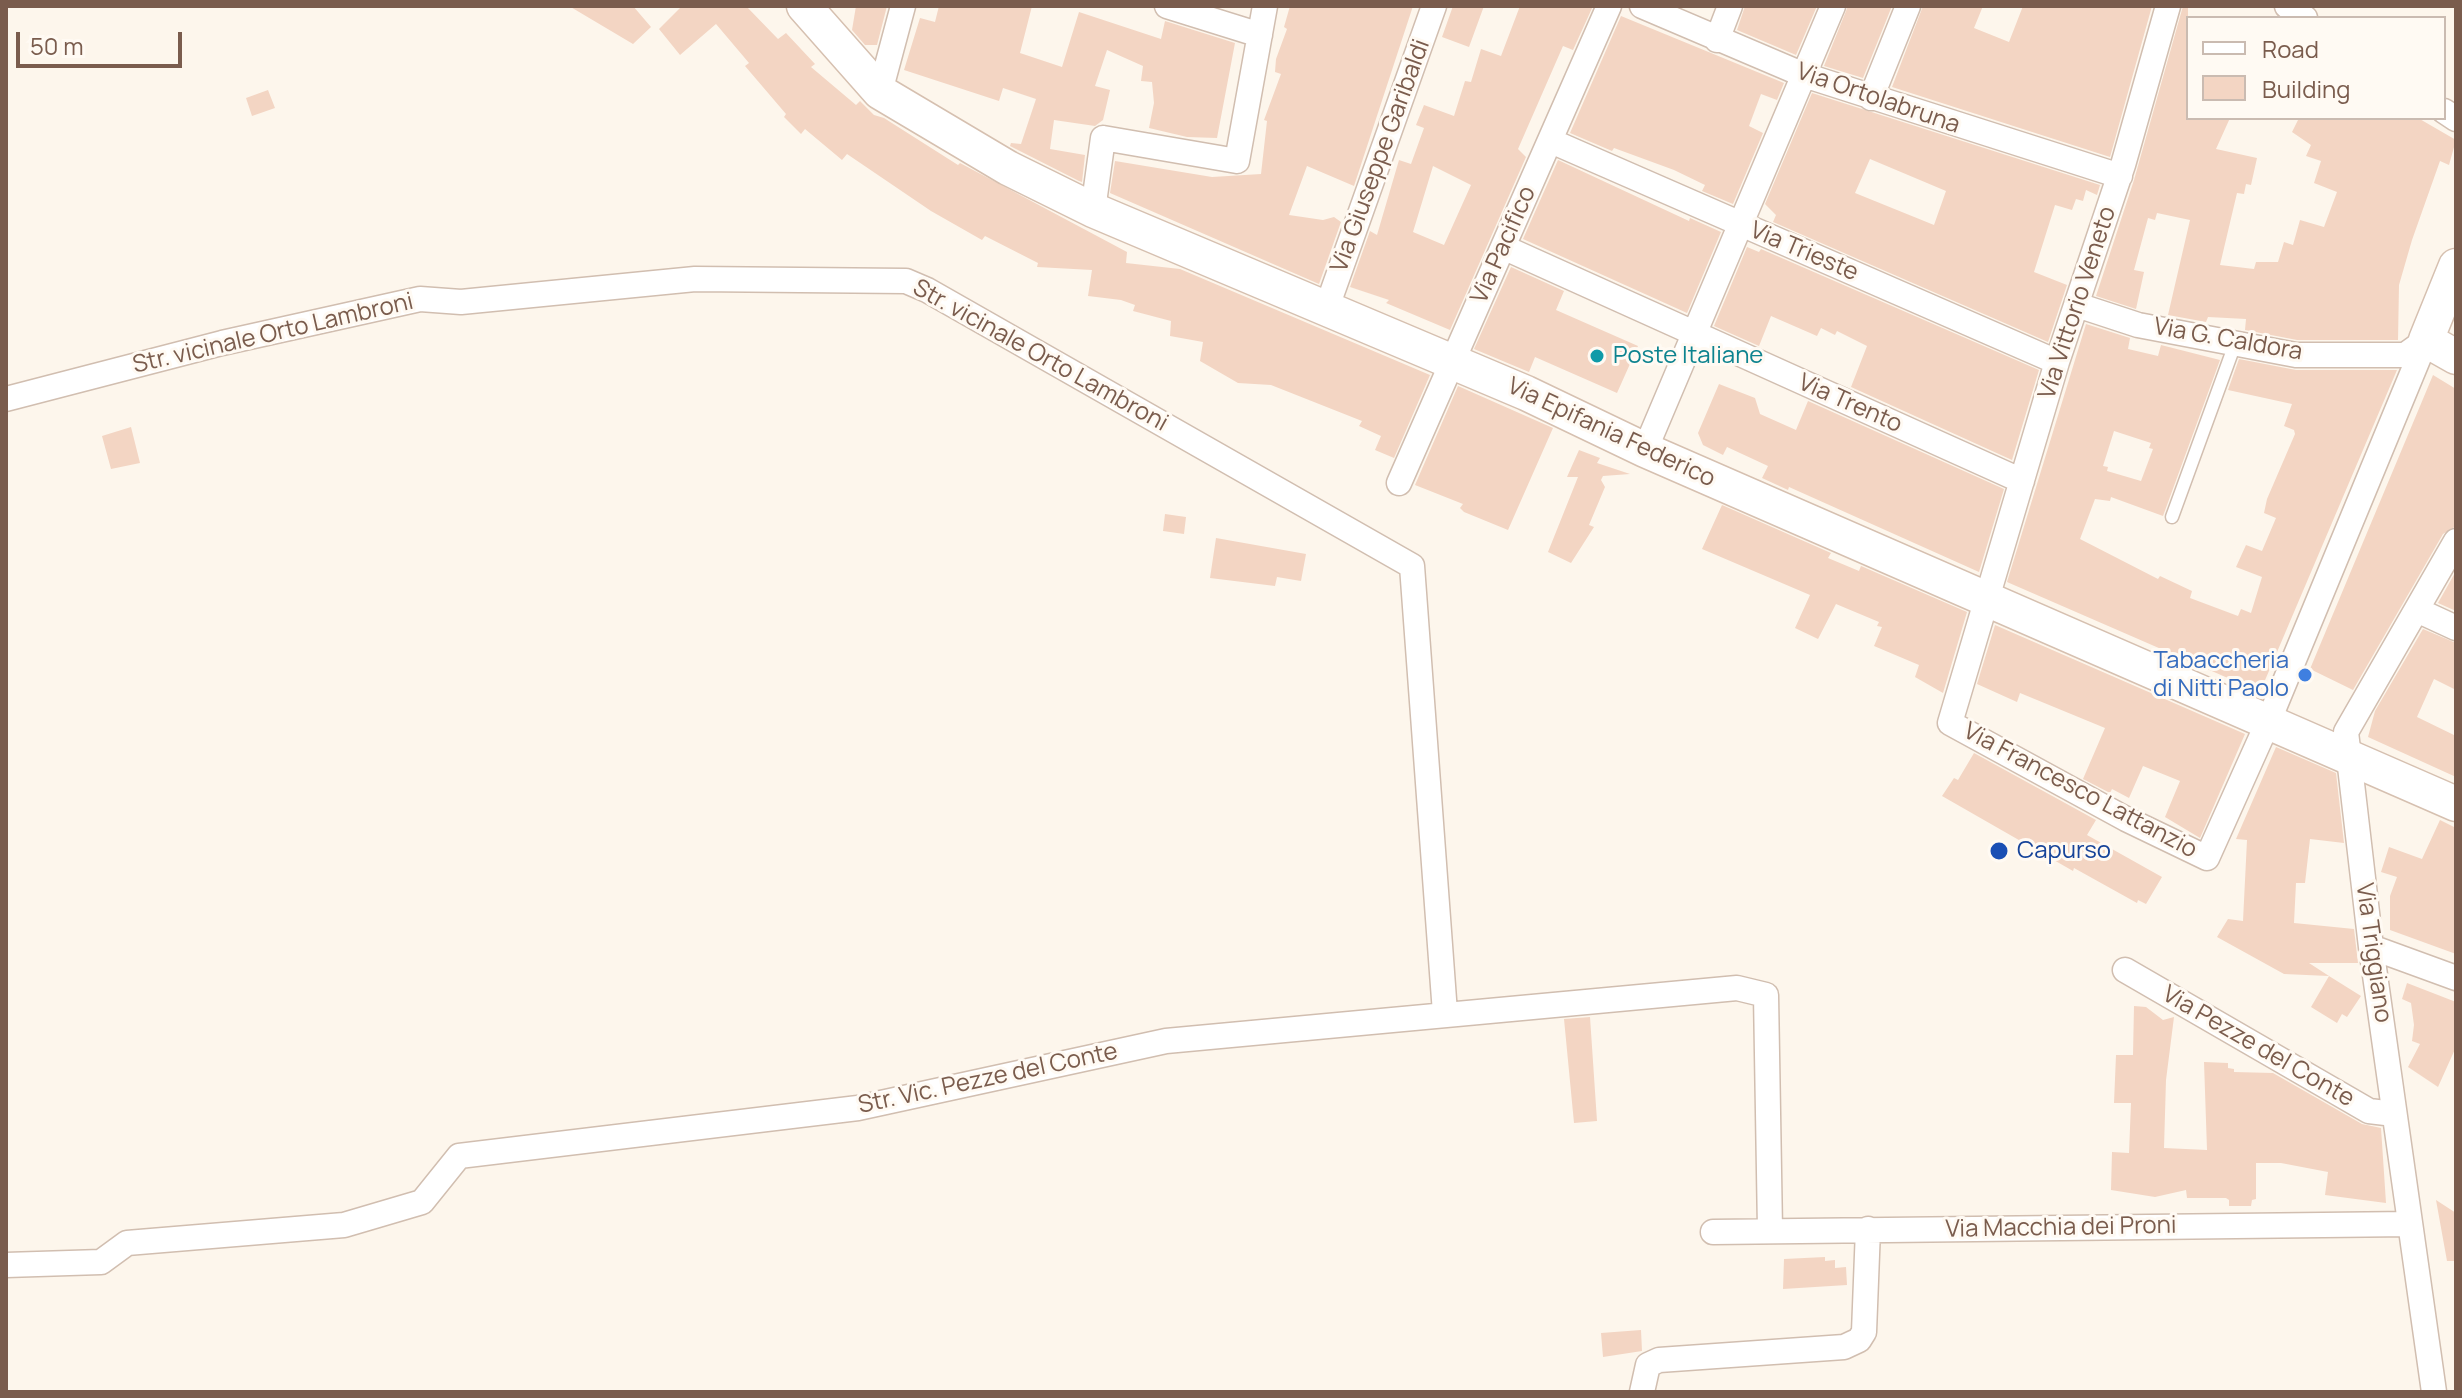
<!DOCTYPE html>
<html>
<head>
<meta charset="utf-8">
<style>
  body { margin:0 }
  #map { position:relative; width:2462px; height:1398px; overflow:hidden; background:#fdf6ec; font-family:Manrope,sans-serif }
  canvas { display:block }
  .frame { position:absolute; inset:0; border:8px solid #7a5c4d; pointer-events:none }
  .legend { position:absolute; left:2186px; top:16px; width:260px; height:104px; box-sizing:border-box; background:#fffaf3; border:2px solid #cabbb1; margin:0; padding:10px 14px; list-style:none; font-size:24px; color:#7a5c4d }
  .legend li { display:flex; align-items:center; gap:16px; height:40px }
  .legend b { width:40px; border:2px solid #cabbb1 }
  .scale { position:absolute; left:16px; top:32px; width:166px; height:36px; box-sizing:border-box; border:4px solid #7a5c4d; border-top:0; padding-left:10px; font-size:24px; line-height:28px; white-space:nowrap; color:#7a5c4d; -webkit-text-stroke:6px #fffaf3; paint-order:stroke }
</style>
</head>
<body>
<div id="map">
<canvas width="2462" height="1398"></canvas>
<div class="frame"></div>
<ul class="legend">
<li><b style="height:10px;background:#fff"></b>Road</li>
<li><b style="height:22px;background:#f3d5c3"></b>Building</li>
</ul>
<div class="scale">50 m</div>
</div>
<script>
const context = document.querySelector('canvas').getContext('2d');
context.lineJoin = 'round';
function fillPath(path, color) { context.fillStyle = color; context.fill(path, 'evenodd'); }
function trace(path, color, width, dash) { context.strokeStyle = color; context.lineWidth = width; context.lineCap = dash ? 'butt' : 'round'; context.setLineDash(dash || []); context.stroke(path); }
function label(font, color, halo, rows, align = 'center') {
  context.font = font + ' Manrope,sans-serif'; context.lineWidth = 6; context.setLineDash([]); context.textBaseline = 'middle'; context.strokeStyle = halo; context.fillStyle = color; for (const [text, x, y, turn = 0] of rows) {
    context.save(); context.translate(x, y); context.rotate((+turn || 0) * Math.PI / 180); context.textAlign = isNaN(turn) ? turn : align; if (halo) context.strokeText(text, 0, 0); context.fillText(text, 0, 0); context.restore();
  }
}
fillPath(new Path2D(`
  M569 6H633L651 27 633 44Z
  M682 6H746L778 39 786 33 815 64 811 67 856 105 860 101 874 115 884 118 958 165 960 163 1127 252 1126 263 1180 269 1430 375 1394 458 1375 450 1381 436 1359 426 1362 421 1271 385 1238 383 1200 361 1203 342 1170 336 1171 321 1133 311 1135 305 1121 300 1088 296 1092 270 1037 267 1038 263 985 236 982 240 931 211 847 154 842 160 805 129 801 134 784 117 786 114 745 66 749 63 716 24 680 55 659 29Z
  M856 6H887L877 45H865L852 30Z
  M939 6H1032L1020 53 1062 67 1079 12 1161 39 1165 21 1235 43 1217 138 1187 137 1149 128 1154 103 1152 82 1141 81 1143 66 1107 50 1095 86 1110 90 1103 120 1095 126 1054 120 1050 149 1085 155 1082 182 1079 181 1010 146 1011 143 1021 144 1036 99 1003 88 999 101 904 70 920 18 935 22Z
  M1290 6H1413L1354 186 1307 166 1289 215 1323 220 1334 217 1341 222 1319 284 1110 193 1115 161 1212 177 1261 174 1267 121 1264 120 1281 74 1275 72 1276 59 1287 29 1284 27Z
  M1453 6H1484L1469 47 1442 37Z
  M1520 6H1593L1573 50 1563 46 1518 149 1526 157 1450 330 1386 303 1389 300 1350 287 1370 231 1377 235 1399 160 1411 164 1424 128 1416 125 1424 105 1454 116 1465 81 1471 82 1481 49 1501 56ZM1433 166 1471 185 1444 245 1413 232Z
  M1745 6H1817L1796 55 1737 30Z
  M1848 6H1892L1863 78 1824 66Z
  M1923 6H1983L1974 28 2009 42 2023 6H2152L2110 157 1892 87Z
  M2183 6H2188V118H2230L2216 149 2257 158 2251 185 2246 184 2244 194 2237 193 2220 265 2254 269 2256 262H2278L2284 242 2293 245 2300 220 2324 227 2337 192 2314 183 2321 161 2306 156 2311 145 2292 132 2299 118H2418L2456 140 2449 165 2440 161 2412 240 2399 285 2398 340H2297L2245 330 2246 319 2208 317 2206 322 2168 315 2190 220 2157 213 2155 220 2148 218 2134 270 2144 272 2136 309 2096 296 2134 180Z
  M1621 16 1784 83 1777 100 1761 94 1749 126 1763 133 1733 204 1702 191 1705 185 1674 170 1614 148 1612 151 1570 133Z
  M268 90 275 108 252 116 246 98Z
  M1812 93 2100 185 2097 195 2086 190 2083 201 2076 199 2072 210 2055 205 2034 272 2067 285 2048 342 1773 222 1776 215 1765 204ZM1870 159 1946 191 1934 225 1855 193Z
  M1558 160 1689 221 1690 218 1721 232 1687 313 1523 239Z
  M1747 247 1759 252 1761 249 2039 370 2012 460 1851 387 1867 346 1837 331 1835 335 1821 328 1817 336 1771 316 1759 346 1714 326Z
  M1511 267 1564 291 1556 310 1638 346 1617 393 1535 357 1529 372 1474 349Z
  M2086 324 2130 338 2128 349 2158 356 2161 345 2220 360 2163 516 2111 497 2110 501 2095 499 2080 539 2158 579 2160 576 2192 591 2190 598 2238 616 2241 609 2251 613 2262 577 2236 567 2246 545 2262 551 2276 518 2264 513 2267 499 2295 434 2294 430 2284 426 2292 404 2228 390 2239 359 2296 370H2397L2260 692 2007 582ZM2114 431 2151 443 2149 448 2153 449 2141 481 2107 471 2108 467 2103 466Z
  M2433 375 2456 389V526L2443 534 2353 690 2310 669Z
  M1719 384 1755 398 1760 414 1796 430 1808 401 2004 489 1979 572 1789 487 1788 490 1762 478 1768 466 1727 447 1723 455 1703 445 1698 433Z
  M1458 386 1553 428 1508 530 1464 512 1460 508 1463 504 1415 485Z
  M131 427 140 463 111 469 102 436Z
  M1579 450 1600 458 1597 463 1630 474 1603 476 1601 480 1605 487 1589 525 1594 527 1571 563 1548 552 1578 477H1567Z
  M1722 505 1831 553 1828 558 1859 571 1861 566 1967 612 1943 693 1915 677 1919 665 1874 646 1882 627 1877 626 1879 622 1836 604 1818 639 1795 628 1810 595 1702 549Z
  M1165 514 1186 517 1184 534 1163 531Z
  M1216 538 1306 554 1301 581 1277 577 1275 586 1210 578Z
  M2456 571V611L2438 603Z
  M1995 625 2245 734 2200 838 2165 817 2180 781 2143 766 2129 798 2112 789 2110 793 2083 779 2105 728 2020 693 2017 702 1977 684Z
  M2423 629 2456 643V690L2434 679 2417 717 2456 736V777L2368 737 2375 711Z
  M2276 747 2336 773 2344 843 2310 839 2305 883H2296L2294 923 2354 929 2358 963H2309L2329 976 2284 974 2217 937 2228 919 2243 921 2247 840 2236 839Z
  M1974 753 2096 820 2087 835 2162 877 2146 904 2138 900 2137 903 2074 868 2073 871 1942 796 1954 778 1958 780Z
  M2440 820 2456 828V954L2390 930V896L2397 877 2381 872 2389 847 2422 859Z
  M2329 976 2361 996 2347 1017 2342 1014 2337 1023 2311 1007Z
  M2407 983 2456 1002V1047L2438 1087 2408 1067 2420 1044 2412 1041 2414 1025 2411 1003 2402 999Z
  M2134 1006 2146 1007 2163 1020 2174 1017 2166 1080 2164 1148 2207 1150 2204 1062 2228 1063V1068L2234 1069V1072L2273 1073 2362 1124 2381 1128 2386 1203 2325 1195 2328 1172 2281 1163H2256V1199L2252 1200 2251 1206H2229V1200L2226 1198H2187L2186 1190 2155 1197 2111 1190 2112 1152 2129 1153 2131 1103H2114L2116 1055H2133Z
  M1590 1017 1597 1121 1574 1123 1564 1019Z
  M2436 1200 2456 1213V1261H2447Z
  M1825 1257V1261L1835 1260V1268L1846 1267 1847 1285 1783 1289 1784 1259Z
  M1641 1330 1642 1351 1603 1357 1601 1333Z`), '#f3d5c3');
const lane = new Path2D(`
  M2172 517 2235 344`);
const street = new Path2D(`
  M1167 6 1260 35
  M1642 6 1804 75 2120 176
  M2168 6 2123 165 2057 362 1950 723 2126 819 2207 858 2269 720 2426 340
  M2287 6 2305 18
  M1717 40 1730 6
  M880 92 903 6
  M1871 98 1908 6
  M2444 111 2456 119
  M1551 141 2057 362
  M1093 210 1103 138 1237 161 1265 6
  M1503 247 2022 481
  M2077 305 2138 325 2296 355H2405L2426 340
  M1327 307 1434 6
  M6 399 222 343 420 299 461 302 695 279 906 281 927 290 1412 566 1445 1013
  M1645 450 1833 6
  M1399 483 1609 6
  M2417 610 2456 628
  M2371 947 2456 978
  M2125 970 2369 1111 2394 1114
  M1713 1232 2410 1224
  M6 1265 101 1262 127 1243 344 1225 422 1202 459 1156 858 1108 1166 1041 1737 988 1766 995 1770 1230
  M1642 1392 1648 1365 1659 1360 1844 1347 1859 1340 1864 1332 1868 1229
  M2434 1392 2371 947 2346 732 2456 541`);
const secondary = new Path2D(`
  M804 6 880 92 1008 168 1093 210 1526 393 1645 450 2456 804
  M2456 266 2426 340 2456 357`);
trace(lane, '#d1beb0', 15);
trace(street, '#d1beb0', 27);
trace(secondary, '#d6c0b0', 37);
trace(lane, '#fff', 12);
trace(street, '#fff', 24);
trace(secondary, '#fff', 34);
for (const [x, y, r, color] of [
  [1597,356,8,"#0f9aa8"],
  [2305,675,8,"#3f7fe0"],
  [1999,851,10,"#1a4fb4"]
]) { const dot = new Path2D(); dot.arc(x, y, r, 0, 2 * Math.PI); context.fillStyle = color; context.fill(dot); trace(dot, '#fffaf3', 3); }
label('24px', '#7a5c4d', '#fffaf3', [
  ["Via Ortolabruna",1878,99,19],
  ["Via Giuseppe Garibaldi",1381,156,-70],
  ["Via Pacifico",1504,245,-66],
  ["Via Trieste",1804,252,23],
  ["Via Vittorio Veneto",2078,303,-72],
  ["Str. vicinale Orto Lambroni",273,334,-13],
  ["Via G. Caldora",2228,340,10],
  ["Str. vicinale Orto Lambroni",1040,356,29],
  ["Via Trento",1850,404,24],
  ["Via Epifania Federico",1611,433,25],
  ["Via Francesco Lattanzio",2080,791,28],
  ["Via Triggiano",2373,953,82],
  ["Via Pezze del Conte",2258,1047,30],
  ["Str. Vic. Pezze del Conte",988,1079,-12],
  ["Via Macchia dei Proni",2061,1228,-1]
]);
label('24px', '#0d838f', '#fffaf3', [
  ["Poste Italiane",1613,356]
], 'left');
label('24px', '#366cbe', '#fffaf3', [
  ["Tabaccheria",2289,661],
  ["di Nitti Paolo",2289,689]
], 'right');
label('24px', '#164399', '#fffaf3', [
  ["Capurso",2017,851]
], 'left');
</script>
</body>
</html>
